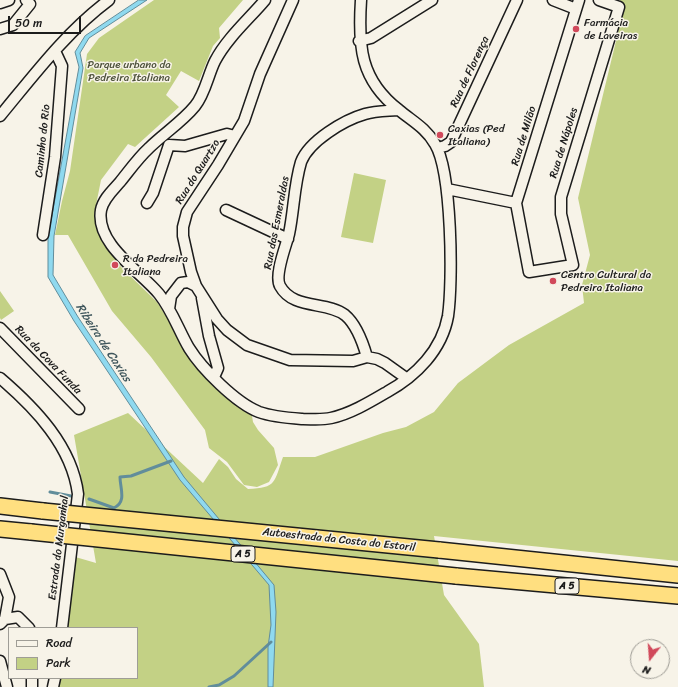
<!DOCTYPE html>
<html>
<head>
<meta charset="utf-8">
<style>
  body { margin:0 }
  #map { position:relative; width:678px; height:687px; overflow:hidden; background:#f7f3e8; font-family:Sriracha,sans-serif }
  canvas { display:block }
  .legend { position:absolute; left:8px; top:627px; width:130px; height:52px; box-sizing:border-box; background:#f7f3e8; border:1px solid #9f9d96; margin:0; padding:5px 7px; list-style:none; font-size:12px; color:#1c1c1c }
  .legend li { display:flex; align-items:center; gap:8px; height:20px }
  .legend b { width:20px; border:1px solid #9f9d96 }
  .north { position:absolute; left:630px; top:639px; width:40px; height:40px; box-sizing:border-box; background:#f7f3e8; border:1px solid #9f9d96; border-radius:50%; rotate:197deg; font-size:11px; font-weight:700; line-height:16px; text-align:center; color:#1c1c1c }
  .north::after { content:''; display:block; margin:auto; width:14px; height:18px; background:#d1495b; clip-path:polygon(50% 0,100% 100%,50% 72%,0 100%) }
  .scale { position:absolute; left:8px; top:16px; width:73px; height:18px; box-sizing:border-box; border:2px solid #1c1c1c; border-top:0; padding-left:5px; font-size:12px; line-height:14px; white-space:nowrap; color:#1c1c1c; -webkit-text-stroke:3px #f7f3e8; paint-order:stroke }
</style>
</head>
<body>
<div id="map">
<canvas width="678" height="687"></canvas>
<ul class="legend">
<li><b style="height:5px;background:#f7f3e8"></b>Road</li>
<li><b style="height:11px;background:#c3d185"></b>Park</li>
</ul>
<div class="north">N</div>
<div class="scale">50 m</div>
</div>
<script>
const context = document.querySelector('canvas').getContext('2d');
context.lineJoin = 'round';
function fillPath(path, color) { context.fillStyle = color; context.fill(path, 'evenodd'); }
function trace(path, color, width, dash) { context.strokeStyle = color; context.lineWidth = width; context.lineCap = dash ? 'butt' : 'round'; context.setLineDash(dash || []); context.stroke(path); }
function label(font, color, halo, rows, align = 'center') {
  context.font = font + ' Sriracha,sans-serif'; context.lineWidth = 3; context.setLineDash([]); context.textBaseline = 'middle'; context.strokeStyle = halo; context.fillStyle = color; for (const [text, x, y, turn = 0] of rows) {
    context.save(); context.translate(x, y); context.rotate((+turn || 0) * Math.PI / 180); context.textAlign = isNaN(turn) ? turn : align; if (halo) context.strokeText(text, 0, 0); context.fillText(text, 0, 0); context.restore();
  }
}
fillPath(new Path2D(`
  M154 0H243L219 28 220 38 213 46 199 81 181 71 166 95 179 107 135 147 128 144 101 180 94 215 121 267 157 302 201 372 251 410 253 422 258 430 274 448 278 465 269 482 257 487 244 485 227 462 209 448 205 430 151 357 112 311 68 235H55L62 201 70 171 87 54 99 38Z
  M620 0H678V561L434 536 444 595 479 644 484 687H54L55 678H137V628H62L72 556 96 563 74 435 128 413 203 483 219 459 228 467 236 479 248 489C277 488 274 482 283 457H315L383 433 406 427 434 412 458 383 509 345 584 303 582 285 590 255 578 198 623 12Z
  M354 173 386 180 373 243 341 237Z
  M0 291 14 311 1 320 0 318Z`), '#c3d185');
const water = new Path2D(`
  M139 0H147L89 38 80 53 83 68 54 236 53 275 78 317 184 477 274 585 276 612 273 687H268V647L271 625 269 585 180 480 74 321 48 277V237L79 67 75 52 85 36Z`);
fillPath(water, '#8fd9ef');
trace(water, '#618d9b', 1);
trace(new Path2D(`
  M50 492 71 496
  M89 499 114 508C127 502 120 488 120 477L131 476 171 461
  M209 687 219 685 234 676 271 642`), '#618d9b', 3);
const minor = new Path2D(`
  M265 0C249 19 227 38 215 61 208 75 205 94 195 106 182 122 163 134 149 148 138 158 129 171 120 182 113 190 103 199 101 210 95 244 141 272 159 294 172 310 179 331 189 348 202 369 236 403 259 412 273 417 289 418 303 419 313 419 322 420 331 418 350 414 370 402 387 392 416 376 442 350 448 316 453 282 452 172 435 144 426 128 412 121 399 110 360 80 358 46 361 0
  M293 0 260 74 244 121 218 165 187 212 183 227V236L191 272 196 286 217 319 227 330 247 345 290 360 353 361 367 357 377 359 385 363 406 378
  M553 0 576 9
  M579 0 516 203 529 272 573 265 561 214V197L619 7 599 0
  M0 3 9 0
  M0 29 13 25 30 4 26 0
  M359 41 371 38 432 0
  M0 116C34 75 66 32 109 0
  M169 145 185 146 227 134 235 136
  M438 148 445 146 451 142 517 0
  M447 189 516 203
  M147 203 153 193 169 145
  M226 210 288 239
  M43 235 55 157 62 66 55 51
  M202 298 209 336 218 368 214 377
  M169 309 171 296 181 283 188 282 196 286
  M0 328 79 409
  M367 357C363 343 357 325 345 315 327 301 293 310 280 286 274 275 286 246 289 234 294 210 294 185 301 162 309 141 344 120 365 114 375 111 387 111 398 110
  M0 378C35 408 72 446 78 494L62 628
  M0 574 9 597 5 619
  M0 624 5 619 18 617 29 628
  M0 661 7 687
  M32 678V687
  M53 687 55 678`);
const highway = new Path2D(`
  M0 506 43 511
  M0 529 31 532
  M439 550 678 575
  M456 576 678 596`);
trace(minor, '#1c1c1c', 13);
trace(highway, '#1c1c1c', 18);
trace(minor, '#f7f3e8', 10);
trace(highway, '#ffdf80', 15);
const highwayBridge = new Path2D(`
  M43 511 439 550
  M31 532 456 576`);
trace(highwayBridge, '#1c1c1c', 18, []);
trace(highwayBridge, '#ffdf80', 15);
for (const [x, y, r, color] of [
  [576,29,4,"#d1495b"],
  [440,135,4,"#d1495b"],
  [115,265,4,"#d1495b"],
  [553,281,4,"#d1495b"]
]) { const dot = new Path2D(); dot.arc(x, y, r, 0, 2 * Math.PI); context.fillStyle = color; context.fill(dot); trace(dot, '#f7f3e8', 1.5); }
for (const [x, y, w] of [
  [243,554,24],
  [567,586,24]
]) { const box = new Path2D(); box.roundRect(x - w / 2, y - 8, w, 16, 3); context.fillStyle = '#f7f3e8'; context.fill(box); trace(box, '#1c1c1c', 1); }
label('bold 10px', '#1c1c1c', null, [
  ["A 5",243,554],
  ["A 5",567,586]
]);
label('11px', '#1c1c1c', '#f7f3e8', [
  ["Farmácia",584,23],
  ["de Laveiras",584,36],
  ["Caxias (Ped",448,129],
  ["Italiana)",448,142],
  ["R da Pedreira",123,259],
  ["Italiana",123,272],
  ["Centro Cultural da",561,275],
  ["Pedreira Italiana",561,288]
], 'left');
label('11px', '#4e523c', '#f7f3e8', [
  ["Parque urbano da",129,65],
  ["Pedreira Italiana",129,78]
]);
label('11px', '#1c1c1c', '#f7f3e8', [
  ["Rua de Florença",470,72,-65],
  ["Rua de Milão",524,136,-73],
  ["Caminho do Rio",43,141,-84],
  ["Rua de Nápoles",564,143,-73],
  ["Rua do Quartzo",198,172,-58],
  ["Rua das Esmeraldas",277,223,-79],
  ["Rua da Cova Funda",48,360,46],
  ["Autoestrada da Costa do Estoril",339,540,6],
  ["Estrada do Murganhal",59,548,-83]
]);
label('italic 12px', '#3e555b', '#f7f3e8', [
  ["Ribeira de Caxias",103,343,57]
]);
</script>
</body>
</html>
